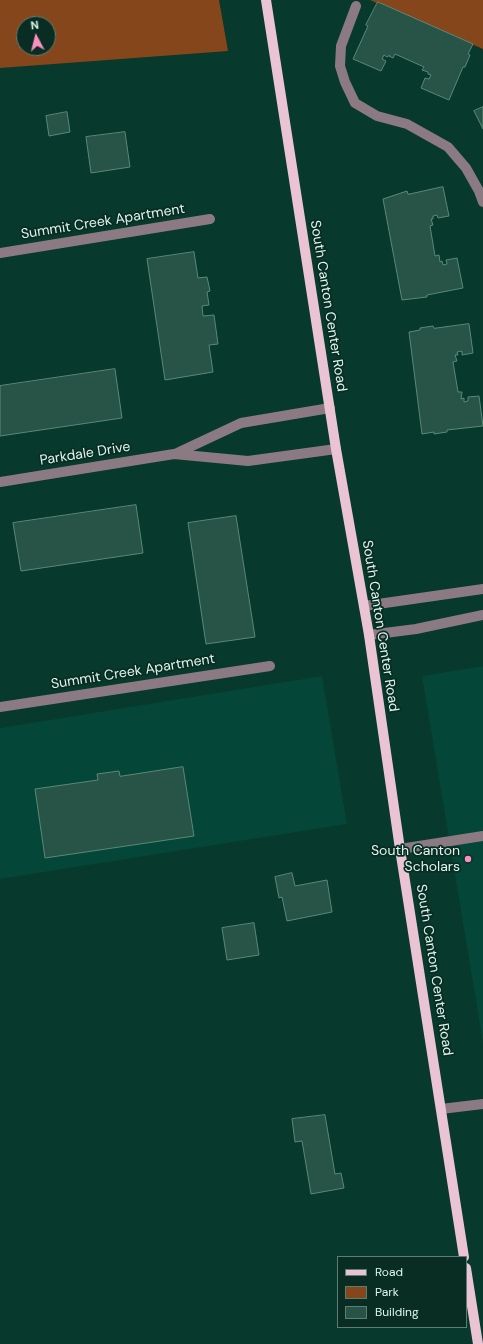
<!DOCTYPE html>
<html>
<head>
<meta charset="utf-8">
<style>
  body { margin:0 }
  #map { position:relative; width:483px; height:1344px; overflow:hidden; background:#07392c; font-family:"DM Sans",sans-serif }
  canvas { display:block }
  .legend { position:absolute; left:337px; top:1256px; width:130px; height:72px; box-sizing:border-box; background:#092d23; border:1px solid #5e7d74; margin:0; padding:5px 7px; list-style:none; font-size:12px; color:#ddf6ed }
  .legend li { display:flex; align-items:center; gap:8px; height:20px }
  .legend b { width:20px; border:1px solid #5e7d74 }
  .north { position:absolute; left:16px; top:16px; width:40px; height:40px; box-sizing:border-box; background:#092d23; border:1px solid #5e7d74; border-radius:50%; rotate:353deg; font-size:11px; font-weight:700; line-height:16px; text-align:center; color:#ddf6ed }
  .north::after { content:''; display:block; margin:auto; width:14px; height:18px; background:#fc8fc2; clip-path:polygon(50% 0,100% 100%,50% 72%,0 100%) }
</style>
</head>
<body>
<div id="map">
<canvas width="483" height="1344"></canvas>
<ul class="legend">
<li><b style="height:5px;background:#eac4d3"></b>Road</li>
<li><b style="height:11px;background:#86461c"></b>Park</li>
<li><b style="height:11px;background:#275446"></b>Building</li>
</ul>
<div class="north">N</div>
</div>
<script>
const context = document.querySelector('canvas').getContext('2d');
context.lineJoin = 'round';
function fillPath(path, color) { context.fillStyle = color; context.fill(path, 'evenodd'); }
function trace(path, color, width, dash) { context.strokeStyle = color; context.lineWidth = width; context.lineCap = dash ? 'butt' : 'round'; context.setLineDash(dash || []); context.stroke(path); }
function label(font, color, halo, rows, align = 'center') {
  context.font = font + ' "DM Sans",sans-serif'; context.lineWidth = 3.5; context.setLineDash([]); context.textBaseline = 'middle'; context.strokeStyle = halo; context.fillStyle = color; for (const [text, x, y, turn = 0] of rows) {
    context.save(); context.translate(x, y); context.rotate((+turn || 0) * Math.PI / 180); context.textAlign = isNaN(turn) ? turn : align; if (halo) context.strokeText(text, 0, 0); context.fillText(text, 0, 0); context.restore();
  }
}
fillPath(new Path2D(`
  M483 666V1043L422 676Z
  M322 676 347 824 0 879V728Z`), '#044637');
fillPath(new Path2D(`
  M0 0H219L228 51 0 68ZM24 24H48V48H24Z
  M370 0H483V49Z`), '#86461c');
const building = new Path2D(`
  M378 2 473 44 468 54 470 55 465 67H463L449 100 421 88 425 78 429 79 431 75 428 74V72L422 70 424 67 395 54 393 58 389 56 390 55 387 57 384 55 382 59 386 61 381 71 353 59 368 26 366 25Z
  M483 107V129L474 111Z
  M67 112 70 132 49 136 46 116Z
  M125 132 130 167 91 173 86 137Z
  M443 187 449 216 438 218 437 215 433 216V219H431L433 225 430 226 435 256 439 255 440 262 442 261 443 265 447 264 446 260 457 258 463 288 427 295V297L402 300 383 199 407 191 408 194Z
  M194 252 198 278 207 277 210 291 207 292 209 305 202 306 203 316 214 315 218 344 209 345 213 372 165 380 147 259Z
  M469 324 473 353 462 355V351L457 352 458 355H455L457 361 453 362 458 392H462L461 399 464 398V402L468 401V397L479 396 483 426 447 430V432L434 434V432L422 434 409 332 420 330V328L433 326 434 328Z
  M115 369 122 418 0 436V386Z
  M136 505 143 553 21 571 13 523Z
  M236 516 255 637 206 644 188 523Z
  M183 767 194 836 45 858 35 789 98 780 97 774 119 771 120 776Z
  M292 873 295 886 327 880 332 912 287 921 282 897 279 898 275 877Z
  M254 923 259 955 227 960 222 928Z
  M325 1115 335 1174 341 1173 344 1188 311 1194 302 1141 295 1142 292 1119Z`);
fillPath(building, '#275446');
trace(building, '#5a8878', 1);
trace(new Path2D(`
  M356 6 341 46 340 66 345 82 355 103 377 116 407 124 448 147 466 168 479 191 483 202
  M0 253 210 219
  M175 454 241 423 330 408
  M0 482 174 454 248 461 336 449
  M364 606 483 589
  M369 635 416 629 483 615
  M0 707 270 666
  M400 849 483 836
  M441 1109 483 1104`), '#8c7a82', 10);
trace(new Path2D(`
  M266 0 336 449 369 635 400 849 464 1257
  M466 1268 478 1344`), '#eac4d3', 10);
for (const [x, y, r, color] of [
  [468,859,4,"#fc8fc2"]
]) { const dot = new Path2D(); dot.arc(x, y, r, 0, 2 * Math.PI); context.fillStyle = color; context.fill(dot); trace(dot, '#092d23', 1.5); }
label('14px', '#ddf6ed', '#092d23', [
  ["Summit Creek Apartment",103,222,-9],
  ["South Canton Center Road",328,306,81],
  ["Parkdale Drive",85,454,-9],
  ["South Canton Center Road",380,626,81],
  ["Summit Creek Apartment",133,672,-9],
  ["South Canton Center Road",434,970,81]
]);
label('14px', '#ddf6ed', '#092d23', [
  ["South Canton",460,851],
  ["Scholars",460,867]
], 'right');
</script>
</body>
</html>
